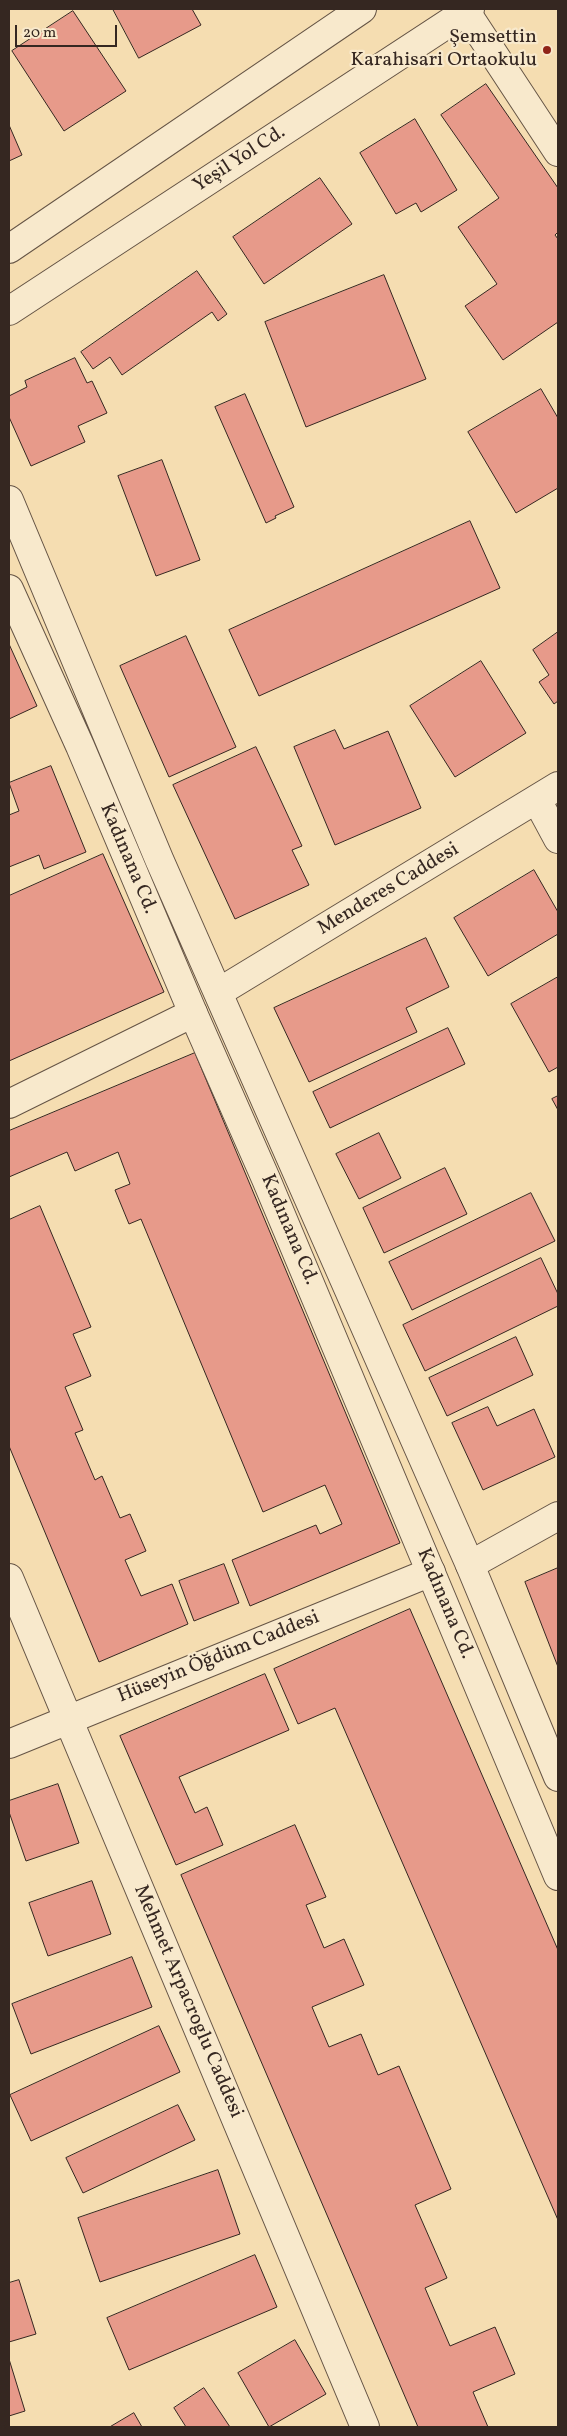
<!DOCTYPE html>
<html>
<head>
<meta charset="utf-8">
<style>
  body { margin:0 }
  #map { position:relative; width:567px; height:2436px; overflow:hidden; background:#f5ddb1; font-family:Vollkorn,serif }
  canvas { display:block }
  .frame { position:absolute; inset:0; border:10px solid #352721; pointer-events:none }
  .scale { position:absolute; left:15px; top:25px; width:102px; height:22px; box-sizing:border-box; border:2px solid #352721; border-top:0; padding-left:6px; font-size:15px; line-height:18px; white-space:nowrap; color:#352721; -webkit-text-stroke:4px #f8e9cc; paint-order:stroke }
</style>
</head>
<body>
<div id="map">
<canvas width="567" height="2436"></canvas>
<div class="frame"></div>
<div class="scale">20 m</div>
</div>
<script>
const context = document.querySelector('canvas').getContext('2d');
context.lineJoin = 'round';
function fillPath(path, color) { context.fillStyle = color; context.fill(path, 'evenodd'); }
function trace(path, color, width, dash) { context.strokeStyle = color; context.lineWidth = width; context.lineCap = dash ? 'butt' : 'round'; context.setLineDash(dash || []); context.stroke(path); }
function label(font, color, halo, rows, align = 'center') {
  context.font = font + ' Vollkorn,serif'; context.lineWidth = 4.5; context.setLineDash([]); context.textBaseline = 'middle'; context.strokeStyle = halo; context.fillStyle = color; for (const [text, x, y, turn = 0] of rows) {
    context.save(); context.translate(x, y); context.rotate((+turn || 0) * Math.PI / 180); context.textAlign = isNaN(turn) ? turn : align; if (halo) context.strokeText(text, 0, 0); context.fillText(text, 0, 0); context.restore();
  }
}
const building = new Path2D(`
  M113 9H192L201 25 139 58Z
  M73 11 126 91 64 131 12 51Z
  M486 84 558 188V232L555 235 558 239V322L503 360 465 306 497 284 458 227 499 198 441 115Z
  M415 119 457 190 421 212 416 203 396 214 360 153Z
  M9 125 22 155 9 161Z
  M320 178 352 224 264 284 233 237Z
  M197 271 227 314 218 321 212 312 122 375 110 357 93 369 81 352Z
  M384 275 426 379 306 427 265 322Z
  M75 358 87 383 92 381 107 413 78 426 85 442 31 466 9 417V396L27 387 25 381Z
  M541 389 558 418V488L516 513 468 432Z
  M245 394 294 507 275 516 276 518 266 523 215 407Z
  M162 460 200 560 156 576 118 476Z
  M470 521 500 588 259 696 229 630Z
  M558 632V701L554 704 539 682 549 675 533 650Z
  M186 636 236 747 169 777 120 666Z
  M9 644 37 706 9 719Z
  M481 661 526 733 455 777 410 706Z
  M335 730 344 749 388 731 421 808 335 845 294 747Z
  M256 747 302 846 292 850 309 885 235 919 173 785Z
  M51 766 86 852 44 869 39 855 9 867V815L19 811 9 783Z
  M103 854 164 992 9 1061V896Z
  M534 870 558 912V934L488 976 454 918Z
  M426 938 449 987 406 1008 417 1032 309 1082 274 1008Z
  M558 977V1067L549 1072 511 1004Z
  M448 1028 465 1064 330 1128 313 1092Z
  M195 1053 400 1543 250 1606 232 1560 316 1525 320 1534 342 1524 325 1485 263 1512 141 1219 129 1224 115 1190 130 1184 118 1152 75 1171 67 1152 9 1177V1131Z
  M558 1096V1110L552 1099Z
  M379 1133 401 1178 359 1199 336 1154Z
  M445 1168 467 1214 384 1253 363 1208Z
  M531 1193 555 1241 412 1310 389 1262Z
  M40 1206 91 1327 73 1334 91 1376 65 1387 83 1430 75 1433 95 1480 102 1476 120 1518 130 1514 146 1551 125 1560 141 1596 172 1584 188 1624 99 1662 9 1446V1220Z
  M541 1258 558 1294V1306L425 1371 403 1325Z
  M516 1337 533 1375 447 1416 429 1378Z
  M488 1407 497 1426 534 1409 555 1457 483 1490 452 1423Z
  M224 1564 239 1603 194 1621 179 1581Z
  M558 1568V1667L525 1582Z
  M410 1609 558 1950V2220L335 1708 298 1724 274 1669Z
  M265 1674 289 1730 179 1777 195 1813 207 1807 223 1845 176 1865 120 1736Z
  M58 1784 79 1843 26 1861 9 1812V1801Z
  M295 1825 326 1897 306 1905 324 1948 344 1939 364 1985 312 2007 329 2047 361 2034 378 2075 399 2066 451 2189 415 2205 447 2278 425 2288 450 2346 495 2327 515 2374 473 2392 488 2427H418L181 1875Z
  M92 1881 111 1934 48 1956 29 1903Z
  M132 1957 152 2007 31 2054 12 2004Z
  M159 2026 180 2072 31 2141 10 2095Z
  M178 2105 195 2140 83 2193 66 2158Z
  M218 2170 240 2234 100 2282 78 2218Z
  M255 2255 277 2307 129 2370 107 2318Z
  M19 2280 36 2334 9 2342V2283Z
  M295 2340 326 2394 269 2427 238 2373Z
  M9 2359 25 2411 9 2416Z
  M204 2388 230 2427H186L174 2408Z
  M134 2413 142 2427H110Z`);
fillPath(building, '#e79a8a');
trace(building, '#352721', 1);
const minor = new Path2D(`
  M466 12 558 152
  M537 800 558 839
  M219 992 558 786
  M9 1104 193 1013
  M470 1565 558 1516
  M9 1578 365 2427
  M9 1744 431 1572`);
const tertiary = new Path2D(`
  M9 249 362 9
  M9 311 470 9
  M9 500 159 859 470 1565 558 1777
  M9 589 80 746 193 1013 266 1179 558 1876`);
trace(minor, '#655445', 30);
trace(tertiary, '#655445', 30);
trace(minor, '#f8e9cc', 28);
trace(tertiary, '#f8e9cc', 28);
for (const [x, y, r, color] of [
  [547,50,5,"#8f2418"]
]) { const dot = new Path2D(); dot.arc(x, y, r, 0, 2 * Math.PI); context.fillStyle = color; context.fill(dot); trace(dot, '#f8e9cc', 2); }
label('20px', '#352721', '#f8e9cc', [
  ["Şemsettin",537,38],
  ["Karahisari Ortaokulu",537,61]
], 'right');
label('20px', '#352721', '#f8e9cc', [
  ["Yeşil Yol Cd.",240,160,-33],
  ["Kadınana Cd.",127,859,67],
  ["Menderes Caddesi",389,890,-31],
  ["Kadınana Cd.",288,1230,67],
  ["Kadınana Cd.",444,1604,67],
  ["Hüseyin Öğdüm Caddesi",219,1658,-22],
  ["Mehmet Arpacroglu Caddesi",187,2002,67]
]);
</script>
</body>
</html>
